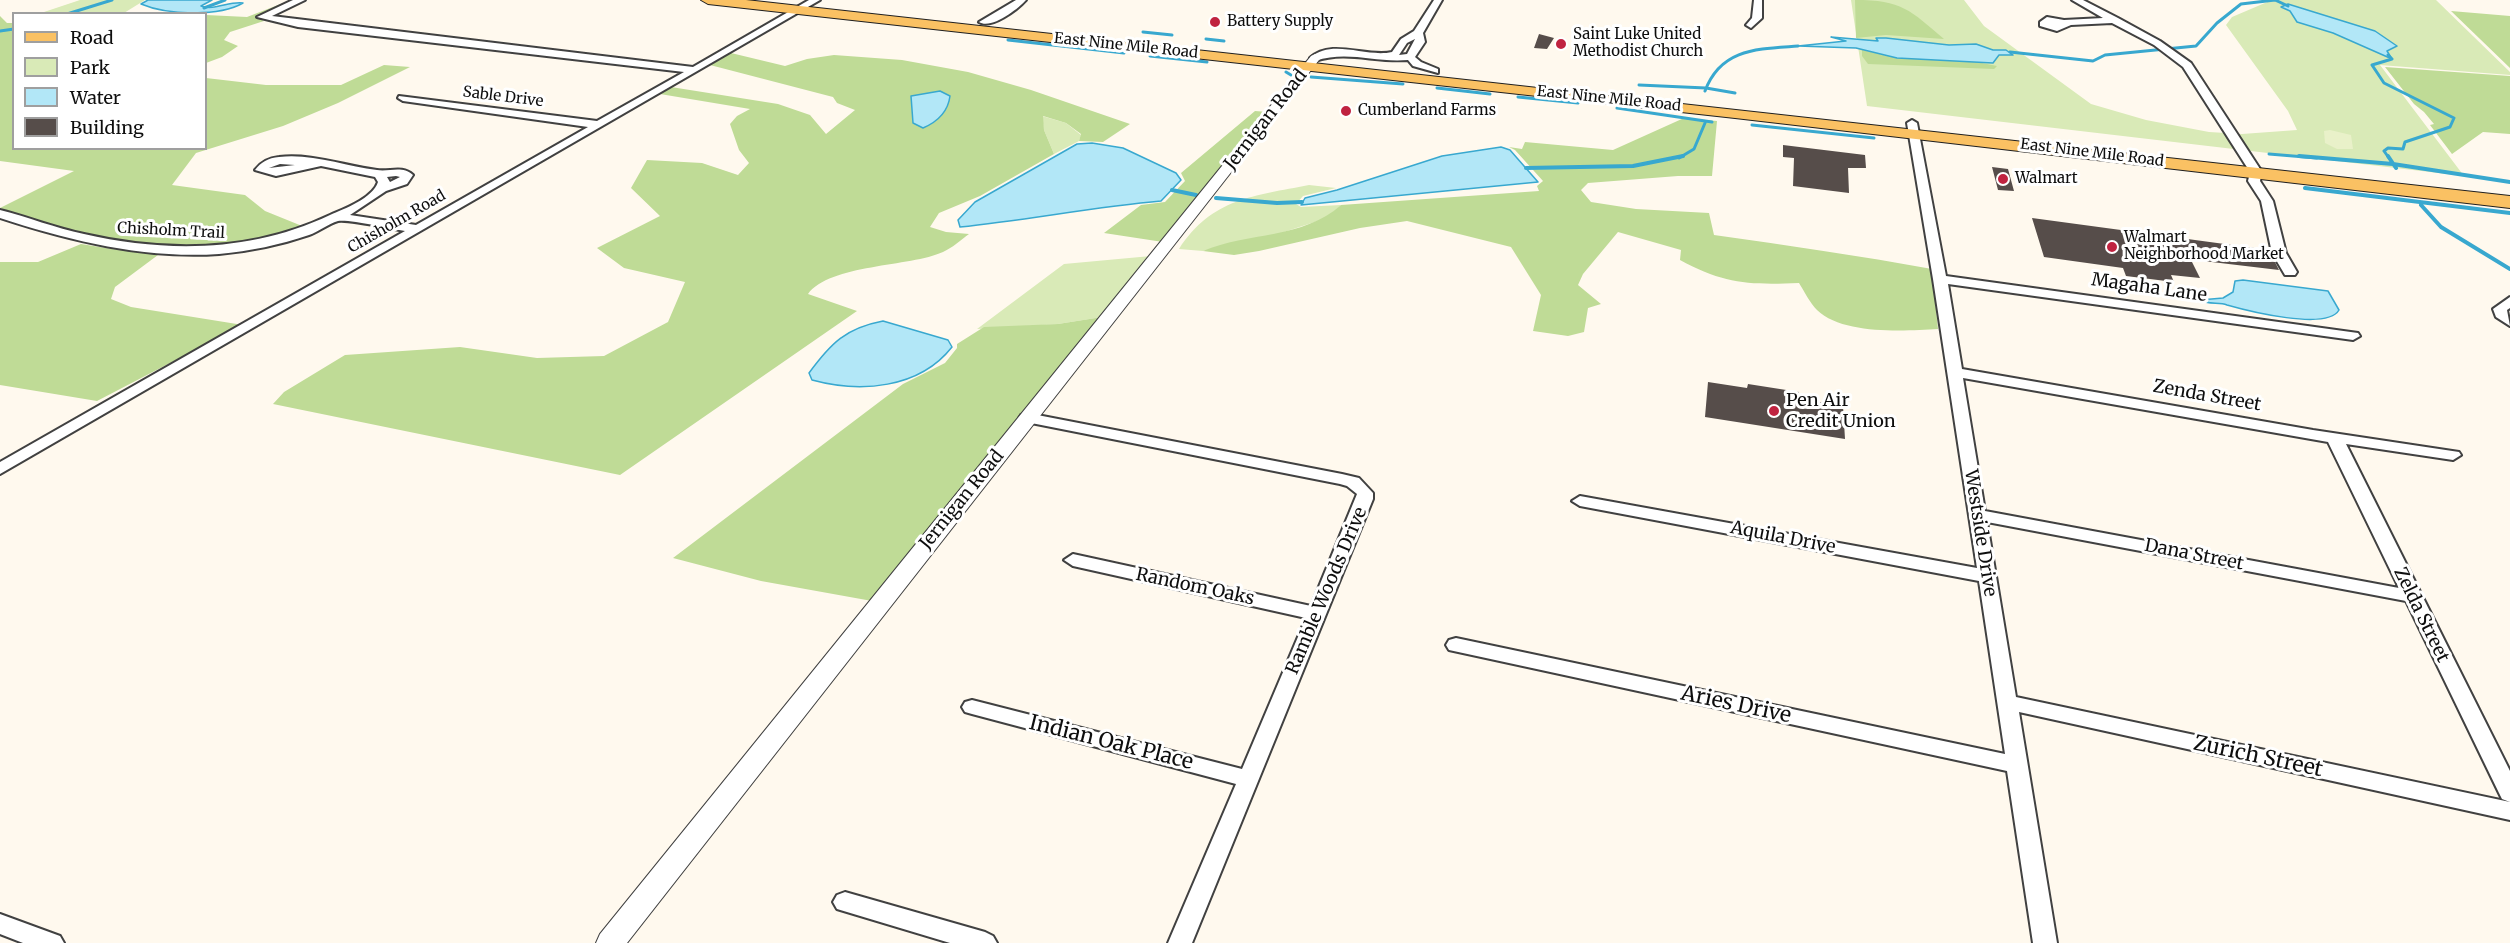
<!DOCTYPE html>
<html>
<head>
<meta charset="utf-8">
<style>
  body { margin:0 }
  #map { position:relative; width:2510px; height:943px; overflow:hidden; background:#fff9ee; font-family:Merriweather,serif }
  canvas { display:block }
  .legend { position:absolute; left:12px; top:12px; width:195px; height:138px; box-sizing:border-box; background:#fff; border:2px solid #9f9f9f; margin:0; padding:8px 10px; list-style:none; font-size:18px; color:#0e0e0e }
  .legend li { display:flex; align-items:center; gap:12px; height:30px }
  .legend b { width:30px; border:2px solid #9f9f9f }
</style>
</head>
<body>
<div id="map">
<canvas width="2510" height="943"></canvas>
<ul class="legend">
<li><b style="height:8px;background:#fac163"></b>Road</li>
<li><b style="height:16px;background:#d9eab7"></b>Park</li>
<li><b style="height:16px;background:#b2e7f7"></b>Water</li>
<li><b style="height:16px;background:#564d4a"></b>Building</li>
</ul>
</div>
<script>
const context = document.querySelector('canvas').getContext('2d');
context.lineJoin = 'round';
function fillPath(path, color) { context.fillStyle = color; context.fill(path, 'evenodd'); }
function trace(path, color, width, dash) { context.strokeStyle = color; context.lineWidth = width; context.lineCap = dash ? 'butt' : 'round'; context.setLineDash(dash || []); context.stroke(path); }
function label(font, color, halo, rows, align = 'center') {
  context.font = font + ' Merriweather,serif'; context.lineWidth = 6; context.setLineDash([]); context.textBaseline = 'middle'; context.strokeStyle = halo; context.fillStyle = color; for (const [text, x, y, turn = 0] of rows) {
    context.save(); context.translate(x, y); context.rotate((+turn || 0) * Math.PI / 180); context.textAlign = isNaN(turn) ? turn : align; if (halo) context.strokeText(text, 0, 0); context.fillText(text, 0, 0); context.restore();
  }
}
fillPath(new Path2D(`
  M80 0H145L124 13 38 14Z
  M1851 0H1964L1984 26 2091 104 2146 120 2209 132 2242 134 2297 130 2288 111 2226 25 2232 17 2272 0H2436L2510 72V75L2380 65 2464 176 1867 106Z
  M1042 116 1066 123 1081 135 1079 141 1054 154 1044 130Z
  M1309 185 1336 188 1303 196 1296 204 1301 207 1341 205 1327 218 1281 233 1203 251 1179 249C1212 198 1254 196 1309 185Z
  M1151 256 1102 317 1058 324 977 329 1064 264Z`), '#d9eab7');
fillPath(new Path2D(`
  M291 0H297L257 17 264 21 230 32 224 40 238 46 222 57 206 63V15L247 17Z
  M1855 0C1902 0 1910 10 1944 39L1886 35 1856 38Z
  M2451 11 2510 16V68Z
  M0 16 7 23H13L14 148H206V78L266 85H341L384 65 410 67 338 103 283 126 196 153 172 185 245 195 265 211 307 228 270 241 203 246 125 243 41 224 0 208 74 171 0 161Z
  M1862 50 1897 58 1972 61 1997 66 1994 69 1868 64 1862 56Z
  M731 53 785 66 807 59 834 55 902 60 968 72 1031 90 1130 124 1103 142 1079 141 1081 134 1066 123 1043 116 1044 130 1054 154 980 196 939 213 930 227 946 232 969 234C961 240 952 248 943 252 910 267 830 264 808 294L857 311 620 475 273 404 284 392 345 355 460 347 537 358 604 356 668 322 685 282 624 268 597 248 660 216 631 188 647 160 702 163 738 175 749 163 739 150 730 124 737 116 750 109 660 94 671 87 778 104 810 115 826 134 855 110 837 103 833 97 710 65Z
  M2385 67 2510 76V134L2483 132 2452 154 2430 125 2434 124 2424 112 2414 104Z
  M1255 111 1268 112 1163 242 1104 233 1141 205 1165 202 1185 181 1181 173Z
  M1684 118 1717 121 1712 176H1678L1588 183 1581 190 1591 202 1636 209 1709 213 1714 235C1787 245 1860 256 1932 269L1938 329C1904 331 1843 335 1817 310 1810 303 1804 291 1799 283 1749 285 1724 284 1680 260L1681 250 1618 232 1583 274 1578 285 1601 304 1588 308 1584 332 1568 336 1533 331 1541 295 1511 247 1407 221 1360 228 1259 251 1234 255 1203 251C1248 232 1303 239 1341 205L1539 191 1537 186 1543 181 1515 150 1509 147 1522 149 1525 142 1613 150Z
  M81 244 112 249 162 252 115 287 111 299 131 307 243 325 97 401 0 385V262H38Z
  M1102 317 872 601 761 581 673 558 903 384 945 363 957 348V344L984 327 1058 324Z`), '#bfdb96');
fillPath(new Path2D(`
  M2330 130 2351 135 2353 149H2337L2325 143 2324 131Z`), '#e9f1c9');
const water = new Path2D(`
  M148 0H212L201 6C214 11 229 1 243 3 219 17 167 15 141 4Z
  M2288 4 2375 31 2397 46 2387 51 2392 59 2333 33 2297 22 2290 11 2281 7Z
  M1831 37 1878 41 1876 38H1886L1949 45 1976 44 1993 50H2006L2013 55H1999L1993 63 1897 58 1856 48 1798 46 1846 41Z
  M940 91 950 96C948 112 937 122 923 128L913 123 911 96Z
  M1092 143 1123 148 1176 173 1181 180 1161 201C1093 207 1028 220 960 227L958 220 975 202 1077 144Z
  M1501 147 1510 150 1538 182 1301 205 1305 198 1337 190 1442 156Z
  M2243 280 2328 291 2339 310C2327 331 2248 311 2227 305 2219 302 2208 305 2200 300L2223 298 2233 292 2235 281Z
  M883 321 948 340 952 347C919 389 860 393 812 380L809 373C831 343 846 328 883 321Z`);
fillPath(water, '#b2e7f7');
trace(water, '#38a8cf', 1.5);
trace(new Path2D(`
  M204 8 225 0
  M67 14 112 0
  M0 31 14 29
  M1143 32 1172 35
  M1206 39 1224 41
  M1008 40 1124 53
  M2010 52 2093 61 2105 55 2196 46 2217 23 2241 4 2275 0 2288 6
  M2388 55 2392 59 2372 65 2384 83 2454 118 2450 127 2405 142 2403 149 2388 148 2384 151 2389 158
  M1150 56 1207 62
  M1286 72 1291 75
  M1311 77 1403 84
  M1639 85 1706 88 1735 93
  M1437 88 1490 94
  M1705 91C1721 48 1758 49 1798 46
  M1518 97 1578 103
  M1617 108 1712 122
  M1752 125 1874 138
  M2269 154 2317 158
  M1679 158 1694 149 1705 123`), '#38a8cf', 3);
trace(new Path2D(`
  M2299 156 2393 164 2510 182
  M2388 156 2396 168
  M1526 168 1633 166 1683 156
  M2305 188 2510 213
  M1172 190 1196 195
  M1216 198 1277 203 1302 202
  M2421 205 2441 227 2510 269`), '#38a8cf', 4);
fillPath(new Path2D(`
  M1539 34 1554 38 1547 49 1534 48Z
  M1783 145 1865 155 1866 168H1848L1849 193 1793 186 1794 158 1783 157Z
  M1992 167 2008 169 2014 191 1998 190Z
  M2032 218 2269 250 2279 270 2195 260H2191L2200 278 2171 275 2174 282 2126 276 2123 268 2044 257Z
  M1708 382 1747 388 1748 384 1799 392V399L1843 406 1845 439 1705 417Z`), '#564d4a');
const minor = new Path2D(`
  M293 0H305L272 16 693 67 809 0H820L0 474V462L405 231C391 229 349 219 338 221 328 224 318 232 309 235 280 245 250 251 219 254 145 259 70 241 0 218V210C28 217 55 228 84 234 167 253 252 252 330 215 344 209 373 198 378 182L375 177 321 166 276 176 255 170C261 162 268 158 279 157 311 153 345 166 377 170 390 172 402 165 413 175L407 184 386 191 350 215 416 225 588 127 403 101 398 98 399 96 597 121 684 72 298 27 257 17ZM280 164 295 165 269 168ZM396 176 400 177 390 182 387 177Z
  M1016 0H1026C1018 9 991 30 979 22Z
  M1434 0H1442L1423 33 1425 42 1415 57 1421 62 1438 69V73L1413 66 1408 60C1374 63 1348 50 1315 61L1310 58C1332 38 1366 58 1392 52L1401 39 1414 31ZM1415 39 1407 54 1399 55 1407 43Z
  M1754 0H1762V18L1751 28 1746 25 1752 18Z
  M2072 0H2083L2118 18 2160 41 2191 63 2262 172 2260 181 2273 201 2286 253 2297 272 2295 275H2285L2272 253 2261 201 2248 181 2250 172 2183 67 2154 45 2112 23 2071 25 2057 31 2040 26V22L2047 17 2064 20 2103 18Z
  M1912 120 1917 123 1946 276 2358 333 2360 336 2353 340 1948 284 1962 369 2313 430 2459 452 2461 455 2453 460 2346 444 2510 771V802L2502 799 2499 793 2406 601 1987 522 2016 697 2510 802V820L2019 712 2057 943H2033L2007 771 1449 650 1446 645 1449 640 1456 638 2005 754 1979 581 1580 506 1572 501 1580 496 1977 568 1933 279 1907 123ZM1963 378 2328 442 2399 588 1985 511Z
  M2510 297V308L2507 310 2510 326 2496 317 2493 309Z
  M1027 413 1342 474 1359 478 1373 493V499L1192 943H1168L1236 784 972 714 965 712 962 707 965 702 972 700 1242 769 1306 618 1073 566 1064 560 1073 554 1311 606 1357 494 1347 486 1340 484 1021 421 1019 418 1021 415Z
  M845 892 985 932 993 936 997 943H950L837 909 833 902 837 895Z
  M0 914 60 936 64 943H23L0 934Z`);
const tertiary = new Path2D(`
  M1315 54 1321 58 1319 60 627 943H596L600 934 1311 56Z`);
const primary = new Path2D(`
  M701 0H746L2510 196V208L1735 118 708 4Z`);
trace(minor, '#414141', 4);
trace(tertiary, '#414141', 2);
trace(primary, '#1f1f1f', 2);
fillPath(minor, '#fff');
fillPath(tertiary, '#fff');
fillPath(primary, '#fac163');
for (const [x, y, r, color] of [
  [1215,22,6,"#c02340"],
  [1561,44,6,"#c02340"],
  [1346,111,6,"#c02340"],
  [2003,179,6,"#c02340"],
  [2112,247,6,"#c02340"],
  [1774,411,6,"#c02340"]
]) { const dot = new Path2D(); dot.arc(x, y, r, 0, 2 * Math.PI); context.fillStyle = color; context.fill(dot); trace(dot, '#fff', 2); }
label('15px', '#0e0e0e', '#fff', [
  ["Battery Supply",1227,22],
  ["Saint Luke United",1573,35],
  ["Methodist Church",1573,52],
  ["Cumberland Farms",1358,111],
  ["Walmart",2015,179],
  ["Walmart",2124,238],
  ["Neighborhood Market",2124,255]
], 'left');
label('15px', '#0e0e0e', '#fff', [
  ["East Nine Mile Road",1126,46,6],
  ["Sable Drive",503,97,7],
  ["East Nine Mile Road",1609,99,6],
  ["East Nine Mile Road",2092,153,7],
  ["Chisholm Road",397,222,-30],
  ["Chisholm Trail",171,231,3]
]);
label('18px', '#0e0e0e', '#fff', [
  ["Jernigan Road",1266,120,-52],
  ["Magaha Lane",2149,288,8],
  ["Zenda Street",2207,396,10],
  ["Jernigan Road",962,500,-51],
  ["Westside Drive",1980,533,81],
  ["Aquila Drive",1783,538,11],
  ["Dana Street",2194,555,11],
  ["Random Oaks",1195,587,12],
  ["Ramble Woods Drive",1327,591,-67],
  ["Zelda Street",2421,615,64]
]);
label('18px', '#0e0e0e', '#fff', [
  ["Pen Air",1786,401],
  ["Credit Union",1786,422]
], 'left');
label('21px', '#0e0e0e', '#fff', [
  ["Aries Drive",1736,705,12],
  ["Indian Oak Place",1111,743,14],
  ["Zurich Street",2258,757,12]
]);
</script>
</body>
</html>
